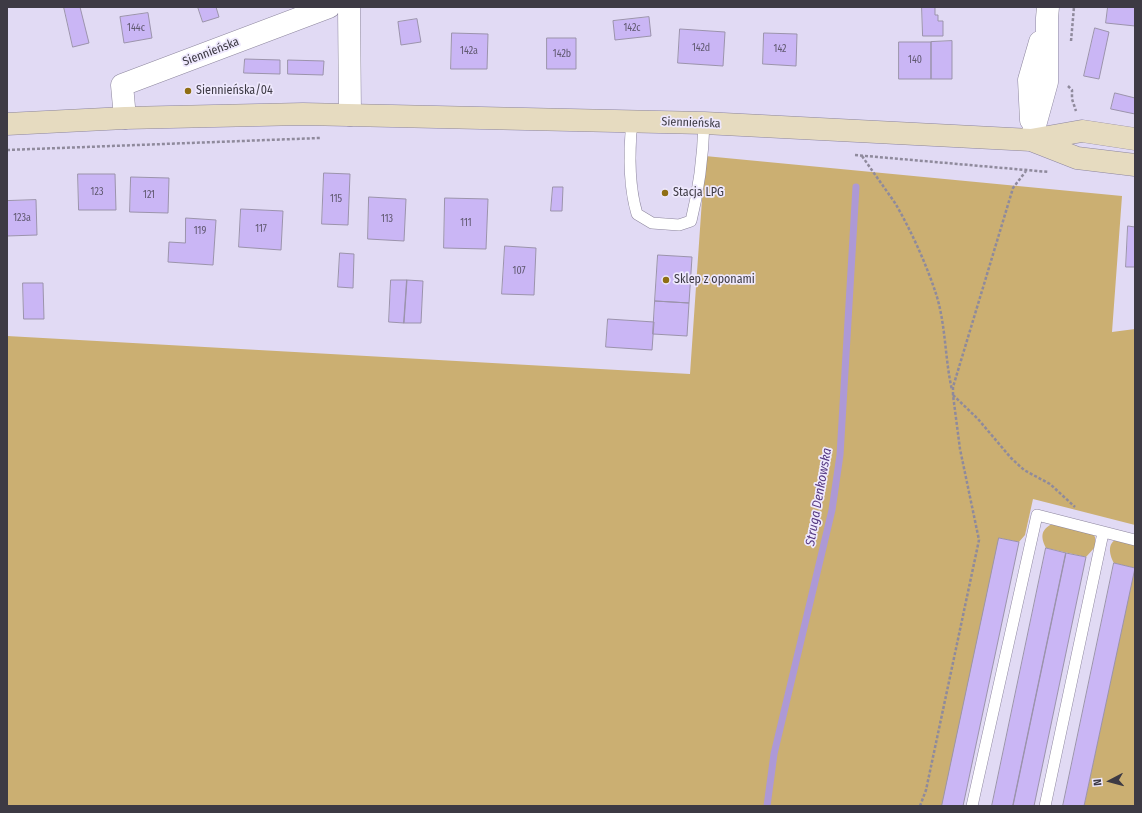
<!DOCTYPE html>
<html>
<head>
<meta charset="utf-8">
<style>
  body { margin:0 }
  #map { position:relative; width:1142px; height:813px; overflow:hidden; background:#e1daf4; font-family:"Fira Sans Condensed",sans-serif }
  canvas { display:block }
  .frame { position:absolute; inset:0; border:8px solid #3d3a44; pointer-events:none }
  .north { position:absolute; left:1090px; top:761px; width:40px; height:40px; -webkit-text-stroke:3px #eee8fd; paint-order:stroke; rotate:264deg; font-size:11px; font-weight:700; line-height:16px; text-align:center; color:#3d3a44 }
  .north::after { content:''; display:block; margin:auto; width:14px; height:18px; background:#3d3a44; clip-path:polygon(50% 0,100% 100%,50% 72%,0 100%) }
</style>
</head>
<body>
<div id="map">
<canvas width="1142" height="813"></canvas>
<div class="frame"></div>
<div class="north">N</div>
</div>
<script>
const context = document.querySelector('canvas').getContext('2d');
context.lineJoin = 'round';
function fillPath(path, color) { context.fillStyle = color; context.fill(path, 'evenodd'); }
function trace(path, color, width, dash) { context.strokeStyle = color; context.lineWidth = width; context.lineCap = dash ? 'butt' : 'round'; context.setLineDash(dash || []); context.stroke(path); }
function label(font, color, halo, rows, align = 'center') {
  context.font = font + ' "Fira Sans Condensed",sans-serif'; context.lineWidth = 3.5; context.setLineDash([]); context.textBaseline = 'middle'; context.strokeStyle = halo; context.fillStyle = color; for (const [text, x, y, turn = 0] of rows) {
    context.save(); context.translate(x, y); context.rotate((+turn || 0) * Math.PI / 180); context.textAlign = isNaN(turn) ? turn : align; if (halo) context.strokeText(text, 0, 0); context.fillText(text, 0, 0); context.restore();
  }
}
fillPath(new Path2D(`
  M705 156 1122 196 1112 332 1135 329V525L1033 499 1025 535 1019 542 999 538 942 806H7V336L690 374Z
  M1054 523 1092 533 1095 537V547L1086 557 1046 548C1040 536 1041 529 1054 523Z
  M1115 540 1135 544V806H1084L1134 568 1114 563C1110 556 1107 545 1115 540Z`), '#cbaf72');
trace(new Path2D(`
  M767 806 774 754 832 510 840 455 856 187`), '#ad99d6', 7);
const building = new Path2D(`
  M64 7H80L89 43 73 47Z
  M198 7H216L219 17 203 22Z
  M922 7H935V15H938V21H943V36H923Z
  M1108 7H1135V26L1106 23Z
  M148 13 152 38 124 43 120 17Z
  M649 17 651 36 615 40 613 21Z
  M417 19 421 42 401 45 398 22Z
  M1095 28 1109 32 1099 79 1084 76Z
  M680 29 725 32 723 66 678 63Z
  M452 33 488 34 487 69H451Z
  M764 33 797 34 796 66 763 64Z
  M547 38H576V69H547Z
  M952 41V79H931V42Z
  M899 42H931V79H899Z
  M245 59 280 60V74L244 73Z
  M288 60 324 61 323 75 288 74Z
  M1115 93 1135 98V114L1111 109Z
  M324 173 350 174 348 225 322 224Z
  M78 174H115L116 210H79Z
  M131 177 169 178 168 213 130 212Z
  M553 187H563L562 211H551Z
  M369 197 406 199 404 241 368 239Z
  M445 198 488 199 486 249 444 248Z
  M36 200 37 235 7 236V201Z
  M241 209 283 211 281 250 239 247Z
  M186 218 216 220 213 265 168 262 169 242 185 243Z
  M1128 226 1135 227V267H1126Z
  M505 246 536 248 534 295 502 294Z
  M340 253 354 254 353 288 338 287Z
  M658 255 692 257 689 303 655 301Z
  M391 280H407L404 323 389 322Z
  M407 280 423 281 421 323H404Z
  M23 283H43L44 319H24Z
  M655 301 689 303 687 336 653 334Z
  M608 319 654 322 652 350 606 347Z
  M999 538 1019 542 963 806H942Z
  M1046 548 1066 553 1013 806H992Z
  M1066 553 1086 557 1034 806H1013Z
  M1114 563 1135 568 1084 806H1063Z`);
fillPath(building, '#cab6f5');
trace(building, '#9b93ab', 1);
const lane = new Path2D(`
  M632 121C629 151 628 184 637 214L652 223 679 225 691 221C699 189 703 156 704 123
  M972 806 1037 515 1135 540
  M1045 806 1103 533`);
const street = new Path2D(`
  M349 7 350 115
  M125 118 122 85 329 7
  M1031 120 1029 80 1040 42
  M1031 140 1047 82V18L1048 7`);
const secondary = new Path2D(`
  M7 124 125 118 303 114 704 123 1031 140 1082 131 1135 139
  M1031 140 1077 158 1135 165`);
trace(lane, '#8c859d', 12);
trace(street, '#8c859d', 23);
trace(secondary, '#8c859d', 23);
trace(new Path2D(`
  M1071 41 1074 7
  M1068 86 1072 90V99L1076 111
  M7 150 320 138
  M855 155 1049 172
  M862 156C873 172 884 187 895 203 911 230 928 268 937 297 946 328 945 360 952 390
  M953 395 978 419 1011 458 1024 470 1050 484 1075 507
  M920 806 926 790 979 540 960 449 953 395V387L1013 188 1026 171`), '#8f8a9c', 2.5, [3, 2]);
trace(lane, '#fff', 11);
trace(street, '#fff', 22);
trace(secondary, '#e6dbc0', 22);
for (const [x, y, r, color] of [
  [188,91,4,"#8f6e13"],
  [665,193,4,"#8f6e13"],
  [666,280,4,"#8f6e13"]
]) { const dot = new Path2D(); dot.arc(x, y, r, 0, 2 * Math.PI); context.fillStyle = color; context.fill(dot); trace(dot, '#eee8fd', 1.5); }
label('10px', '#605970', null, [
  ["144c",136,28],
  ["142c",632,28],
  ["142d",701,48],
  ["142",780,49],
  ["142a",469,51],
  ["142b",562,54],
  ["140",915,60],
  ["123",97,192],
  ["121",149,195],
  ["115",336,199],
  ["123a",22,218],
  ["113",387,219],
  ["111",466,223],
  ["117",261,229],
  ["119",200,231],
  ["107",519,271]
]);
label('12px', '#3d3a44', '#eee8fd', [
  ["Siennieńska",211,52,-21],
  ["Siennieńska",691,123,2]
]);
label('12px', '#3d3a44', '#eee8fd', [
  ["Siennieńska/04",196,91],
  ["Stacja LPG",673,193],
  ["Sklep z oponami",674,280]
], 'left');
label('italic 13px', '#553881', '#eee8fd', [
  ["Struga Denkowska",819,497,-80]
]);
</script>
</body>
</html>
